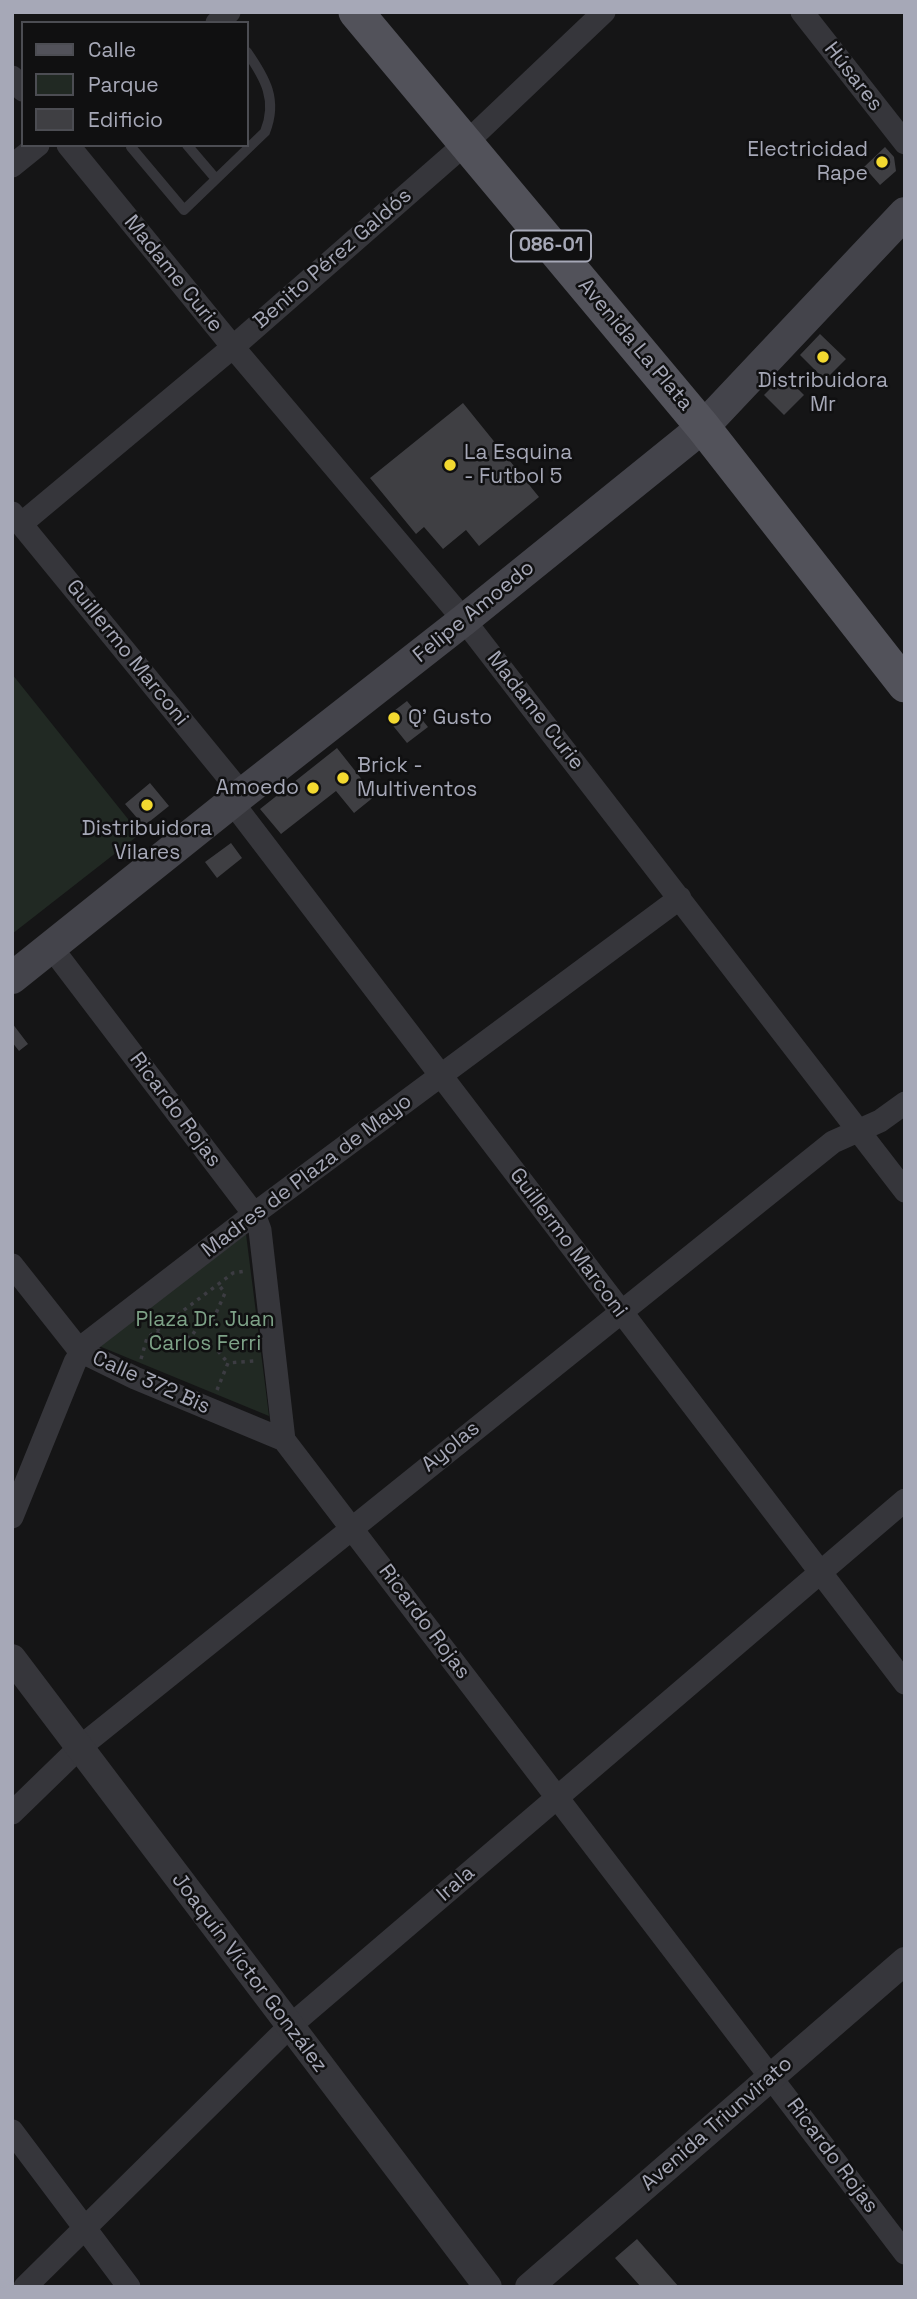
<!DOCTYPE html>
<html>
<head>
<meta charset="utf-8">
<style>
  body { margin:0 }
  #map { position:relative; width:917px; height:2299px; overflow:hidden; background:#151516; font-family:"Space Grotesk",sans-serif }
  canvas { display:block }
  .frame { position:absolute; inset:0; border:14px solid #a6a8b7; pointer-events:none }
  .legend { position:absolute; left:21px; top:21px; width:228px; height:126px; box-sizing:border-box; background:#101011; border:2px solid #4c4d53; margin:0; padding:9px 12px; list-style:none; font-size:21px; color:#a6a8b7 }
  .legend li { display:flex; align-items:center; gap:14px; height:35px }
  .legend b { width:35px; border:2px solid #4c4d53 }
</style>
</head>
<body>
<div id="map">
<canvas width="917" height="2299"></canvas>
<div class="frame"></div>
<ul class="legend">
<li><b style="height:9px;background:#52525a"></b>Calle</li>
<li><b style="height:19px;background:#212923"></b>Parque</li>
<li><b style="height:19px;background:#3f3f43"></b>Edificio</li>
</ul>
</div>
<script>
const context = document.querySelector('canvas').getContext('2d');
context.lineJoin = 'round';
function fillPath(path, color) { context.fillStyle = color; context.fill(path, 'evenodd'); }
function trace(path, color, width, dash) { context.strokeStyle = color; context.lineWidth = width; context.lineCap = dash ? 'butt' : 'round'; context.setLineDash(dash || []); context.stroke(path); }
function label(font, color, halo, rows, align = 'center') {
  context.font = font + ' "Space Grotesk",sans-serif'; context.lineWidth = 5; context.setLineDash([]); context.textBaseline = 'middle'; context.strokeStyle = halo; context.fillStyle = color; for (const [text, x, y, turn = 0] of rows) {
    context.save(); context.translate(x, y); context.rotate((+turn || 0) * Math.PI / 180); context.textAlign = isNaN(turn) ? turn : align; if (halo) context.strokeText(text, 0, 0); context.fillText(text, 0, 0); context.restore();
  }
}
fillPath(new Path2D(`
  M12 674 140 834 12 934Z
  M246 1234 269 1416 99 1346Z`), '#212923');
fillPath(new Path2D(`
  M885 147 894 157 896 171 880 185 864 167Z
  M820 334 846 359 825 380 800 355Z
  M784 375 804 395 784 415 764 395Z
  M463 403 539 497 479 546 466 530 443 549 424 527 416 534 370 478Z
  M407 701 428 727 407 743 386 717Z
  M337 748 375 796 354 813 336 791 281 834 260 809Z
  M150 783 169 806 144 826 125 804Z
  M231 843 242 858 217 878 205 862Z
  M12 1023 28 1044 19 1051 12 1042Z
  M637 2239 679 2287H641L615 2258Z`), '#3f3f43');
trace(new Path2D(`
  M157 1331 163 1340 191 1337 199 1325 213 1320 225 1293 218 1284
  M218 1351 228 1363
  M141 1359 147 1338 233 1273 246 1271
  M217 1390 228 1363 254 1361`), '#3c3c42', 3.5, [3.5, 5]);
trace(new Path2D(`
  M187 145 216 179
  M131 147 184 210 265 132C278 100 265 78 247 52`), '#36363b', 10);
trace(new Path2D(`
  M802 12 905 143
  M217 23 229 12
  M12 77 23 90
  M68 145 233 347 464 620 905 1191
  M12 166 38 145
  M12 513 242 794
  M21 524 233 347 465 144 604 12
  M232 802 905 1683
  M51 947 254 1214 260 1230 284 1440 905 2253
  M12 1265 80 1351 135 1378 284 1440
  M12 1517 75 1362 88 1342 254 1214 680 898
  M12 1813 79 1748 833 1142 880 1121 905 1103
  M12 2131 129 2287
  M25 2287 290 2026 905 1500`), '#36363b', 23);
trace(new Path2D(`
  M12 1658 488 2287
  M529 2287 905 1961`), '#36363b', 28);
trace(new Path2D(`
  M12 978 242 794 464 620 703 427 905 213`), '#44444b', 32);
trace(new Path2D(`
  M356 12 703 427 905 685`), '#52525a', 35);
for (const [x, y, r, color] of [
  [882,162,7,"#f3d930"],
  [823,357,7,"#f3d930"],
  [450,465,7,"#f3d930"],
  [394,718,7,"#f3d930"],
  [343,778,7,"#f3d930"],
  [313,788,7,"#f3d930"],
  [147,805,7,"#f3d930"]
]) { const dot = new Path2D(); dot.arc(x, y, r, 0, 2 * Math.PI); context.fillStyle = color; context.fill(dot); trace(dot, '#101011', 2.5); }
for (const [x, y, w] of [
  [551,246,80]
]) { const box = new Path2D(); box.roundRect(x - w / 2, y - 15.5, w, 31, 5); context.fillStyle = '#101011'; context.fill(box); trace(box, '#a6a8b7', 2); }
label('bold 19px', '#a6a8b7', null, [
  ["086-01",551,246]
]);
label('21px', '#a6a8b7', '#101011', [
  ["Húsares",853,77,52],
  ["Benito Pérez Galdós",333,259,-41],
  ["Madame Curie",173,274,51],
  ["Avenida La Plata",635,345,50],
  ["Felipe Amoedo",474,612,-39],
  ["Guillermo Marconi",127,653,51],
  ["Madame Curie",535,711,52],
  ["Ricardo Rojas",175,1110,53],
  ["Madres de Plaza de Mayo",307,1176,-37],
  ["Guillermo Marconi",568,1243,53],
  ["Calle 372 Bis",151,1383,24],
  ["Ayolas",451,1447,-39],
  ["Ricardo Rojas",424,1622,53],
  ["Irala",456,1884,-41],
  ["Joaquín Víctor González",249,1973,53],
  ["Avenida Triunvirato",717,2124,-41],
  ["Ricardo Rojas",832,2156,53]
]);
label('21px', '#a6a8b7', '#101011', [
  ["Electricidad",868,150,"right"],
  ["Rape",868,174,"right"],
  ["Distribuidora",823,381,"center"],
  ["Mr",823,405,"center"],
  ["La Esquina",464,453],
  ["- Futbol 5",464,477],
  ["Q' Gusto",408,718],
  ["Brick -",357,766],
  ["Multiventos",357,790],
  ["Amoedo",299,788,"right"],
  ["Distribuidora",147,829,"center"],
  ["Vilares",147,853,"center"]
], 'left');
label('21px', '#7da287', '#101011', [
  ["Plaza Dr. Juan",205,1320],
  ["Carlos Ferri",205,1344]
]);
</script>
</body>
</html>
